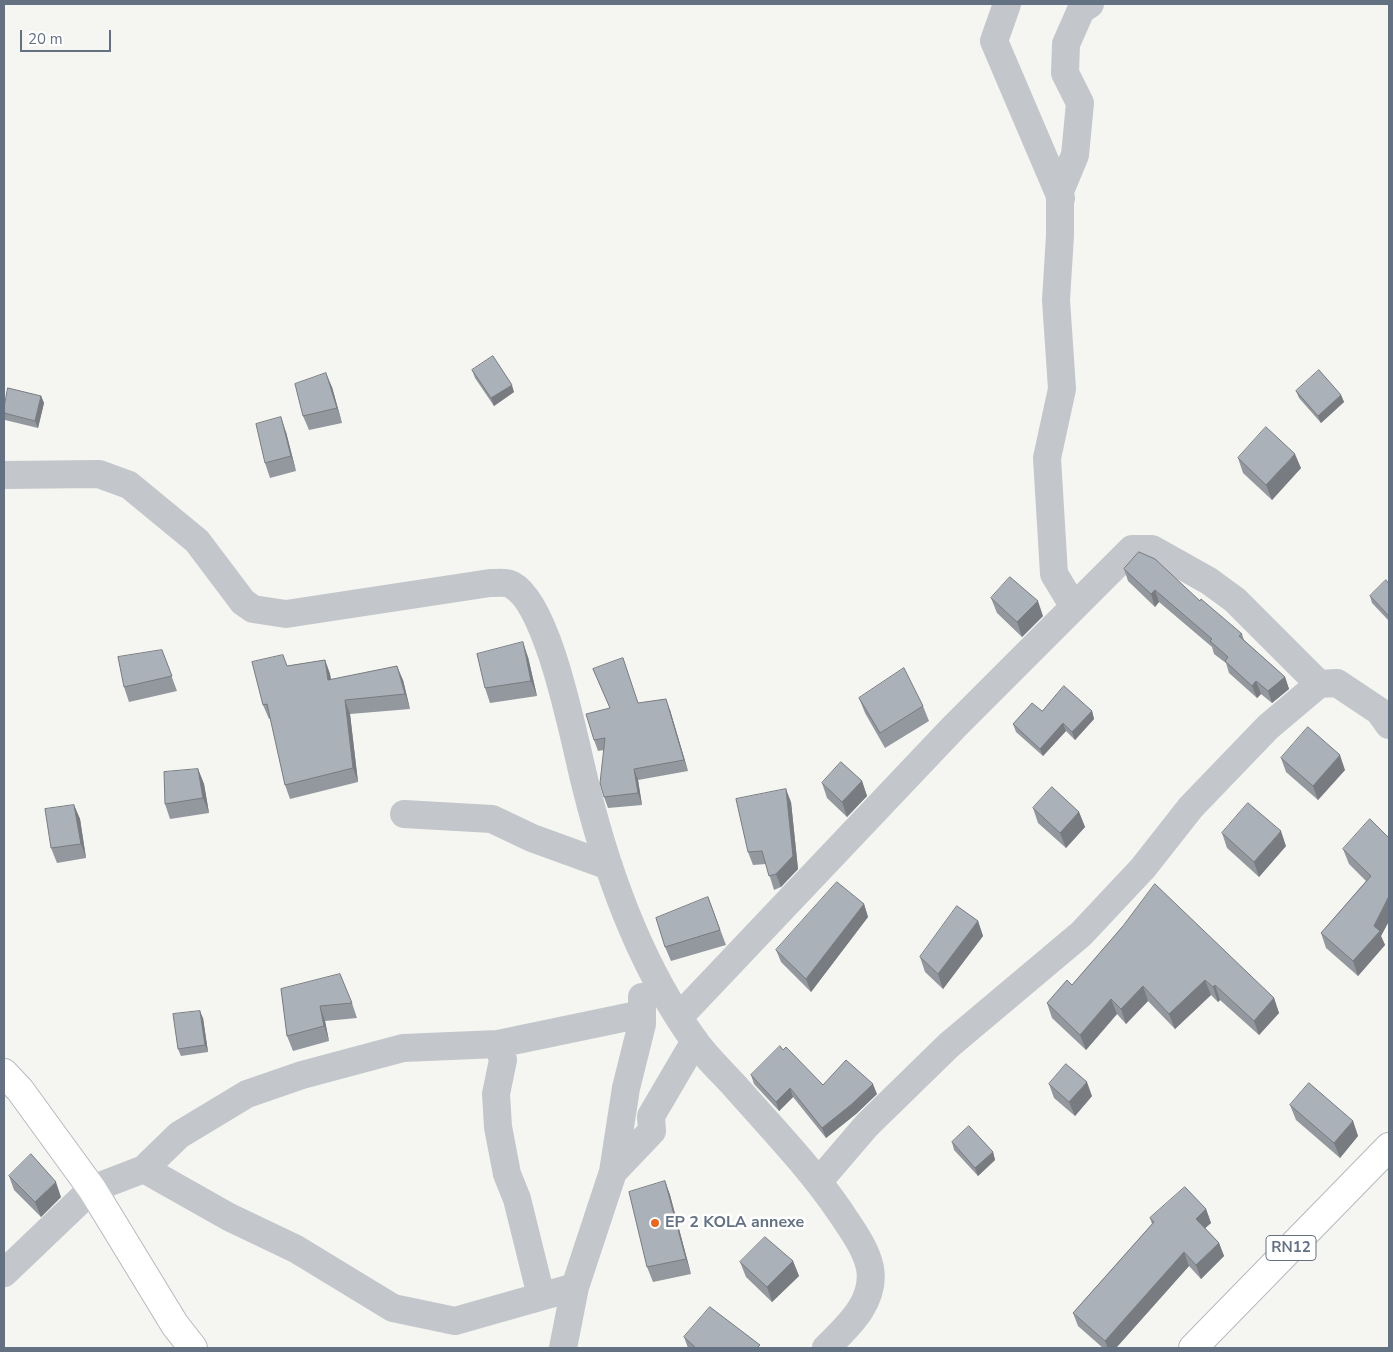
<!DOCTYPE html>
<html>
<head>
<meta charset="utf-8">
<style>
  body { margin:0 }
  #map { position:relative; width:1393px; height:1352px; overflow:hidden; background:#f5f6f2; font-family:"Nunito Sans",sans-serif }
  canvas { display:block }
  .frame { position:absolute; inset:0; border:5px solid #647183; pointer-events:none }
  .scale { position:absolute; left:20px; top:30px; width:91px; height:22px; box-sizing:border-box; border:2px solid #647183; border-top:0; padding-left:6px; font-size:15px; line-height:18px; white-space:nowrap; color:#647183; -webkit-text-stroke:4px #fff; paint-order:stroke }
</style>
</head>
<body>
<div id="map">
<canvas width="1393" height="1352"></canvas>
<div class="frame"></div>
<div class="scale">20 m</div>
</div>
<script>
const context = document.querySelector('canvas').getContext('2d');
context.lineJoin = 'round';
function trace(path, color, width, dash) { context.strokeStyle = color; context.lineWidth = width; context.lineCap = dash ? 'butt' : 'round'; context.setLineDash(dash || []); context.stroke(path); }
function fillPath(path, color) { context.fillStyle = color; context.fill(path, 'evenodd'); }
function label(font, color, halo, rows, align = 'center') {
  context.font = font + ' "Nunito Sans",sans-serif'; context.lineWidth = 5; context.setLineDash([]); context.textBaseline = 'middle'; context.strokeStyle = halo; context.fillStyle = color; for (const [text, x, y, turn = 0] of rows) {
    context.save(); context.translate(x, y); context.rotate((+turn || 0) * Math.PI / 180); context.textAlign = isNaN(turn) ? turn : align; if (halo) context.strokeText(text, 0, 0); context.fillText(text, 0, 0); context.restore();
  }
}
const secondary = new Path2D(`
  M4 1073 20 1090 92 1189 175 1325 193 1348`);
const primary = new Path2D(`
  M1193 1348 1389 1147`);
trace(secondary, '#b5b9be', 30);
trace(primary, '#b6b9be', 30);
trace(new Path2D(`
  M1007 4 994 41 1061 198
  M4 475 99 474 129 485 197 541 243 602 253 609 286 614 490 583C497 583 507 582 512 585 550 605 575 745 586 787 608 876 640 965 694 1040 705 1056 720 1070 733 1084 770 1126 809 1166 841 1213 852 1230 866 1248 870 1268 876 1302 847 1327 826 1348
  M1074 607 1054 574 1047 458 1062 389 1056 300 1060 235V191L1075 155 1080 103 1065 73 1066 44 1081 10 1090 4
  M404 814 492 819 532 838 609 866
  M679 1017 953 728 1132 549H1152L1209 581 1235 600 1319 684
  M144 1169 179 1135 247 1094 302 1075 403 1048 498 1044
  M613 1172 626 1088 642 1024V997
  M819 1181 867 1125 949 1045 1081 934 1143 868 1191 807 1268 727 1319 684 1337 683 1379 711 1389 725
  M4 1273 92 1189 144 1169 229 1217 296 1249 393 1308 455 1321 575 1287 613 1172 652 1131 651 1116 695 1041
  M541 1296 517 1199 507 1174 498 1127 496 1094 503 1060 498 1044 642 1014
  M563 1348 575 1287`), '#c3c6ca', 28);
trace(secondary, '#fff', 28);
trace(primary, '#fff', 28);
fillPath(new Path2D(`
  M472 370 514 392 494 406 475 378Z
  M332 387 342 423 309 430 303 416Z
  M1296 391 1341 395 1344 402 1321 423 1299 398Z
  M41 396 44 403 38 428 5 420 4 416V408Z
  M286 432 296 471 270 478 265 463Z
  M1238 458 1301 468 1272 500 1243 473Z
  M1124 569 1200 601 1242 634 1244 640 1285 677 1289 689 1272 703 1261 694 1257 698 1229 673 1226 663 1214 654 1212 647 1159 602 1155 607 1128 581Z
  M1389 584V621L1372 603 1370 596Z
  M991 598 1043 616 1022 637 997 613Z
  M162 650 177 691 129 702 124 687Z
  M528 657 537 696 490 703 485 688Z
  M325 660 330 674 331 679 403 680 410 709 350 714 358 782 290 799 285 785 271 718 269 719 263 705 287 666Z
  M593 669 638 703 670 710 688 771 638 780 642 805 608 808 604 797V750L598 751 594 740 610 708Z
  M859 698 923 706 929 721 885 748 865 713Z
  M1042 711H1092L1094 719 1075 740 1066 731 1043 756 1016 732 1013 724Z
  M1281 758 1345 770 1318 800 1286 772Z
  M198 769 204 784 209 813 170 819 165 804Z
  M862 781 867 796 847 817 827 798 822 783Z
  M791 802 798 869 781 887 774 890 766 864 753 865 748 852Z
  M74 805 80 819 86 858 57 863 51 848Z
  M1033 808 1079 812 1085 827 1066 848 1038 823Z
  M1222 833 1286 846 1259 877 1227 848Z
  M1389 838V921L1381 936 1385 945 1358 976 1326 948 1321 933 1366 881 1349 864 1343 849Z
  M708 897 726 945 671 961 665 947Z
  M864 904 868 917 811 992 781 962 776 950Z
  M978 921 983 936 943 989 925 972 920 957Z
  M1123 926 1274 998 1279 1013 1259 1035 1220 1000 1218 1002 1211 995 1175 1029 1148 1001 1126 1024 1117 1014 1086 1050 1052 1018 1047 1003 1072 985Z
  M281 989 352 1003 357 1018 325 1021 329 1041 293 1051 287 1036Z
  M203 1018 208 1052 181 1056 178 1049Z
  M783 1050 823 1085 877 1094 856 1114 826 1138 793 1097 779 1111 754 1084 751 1075Z
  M1049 1084 1092 1096 1075 1116 1054 1098Z
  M1290 1105 1353 1121 1358 1136 1340 1158 1296 1120Z
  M952 1142 993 1152 995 1160 978 1176 954 1150Z
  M9 1176 61 1197 41 1217 14 1190Z
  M665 1181 670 1195 691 1274 653 1282 647 1267Z
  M1206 1209 1211 1223 1205 1228 1219 1243 1224 1256 1201 1279 1189 1266 1116 1348H1103L1078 1326 1073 1313 1152 1224 1150 1218Z
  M793 1261 799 1276 772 1302 746 1277 740 1262Z
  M684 1337 762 1348H688Z`), '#93989e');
fillPath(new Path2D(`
  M326 373 332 387 342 423 337 408Z
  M512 385 514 392 494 406 491 398Z
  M1341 395 1344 402 1321 423 1318 416Z
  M41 396 44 403 38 428 35 421Z
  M281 417 286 432 296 471 291 456Z
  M1295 454 1301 468 1272 500 1266 485Z
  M1155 590 1159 602 1155 607 1151 594Z
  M1038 601 1043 616 1022 637 1017 622Z
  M523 642 528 657 537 696 531 681Z
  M325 660 330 674 333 694 328 680Z
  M397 666 403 680 410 709 405 694Z
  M1285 677 1289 689 1272 703 1268 691Z
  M1256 681 1261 694 1257 698 1252 686Z
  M666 699 670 710 688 771 684 760Z
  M345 700 350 714 358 782 353 768Z
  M1092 711 1094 719 1075 740 1072 732Z
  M1063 723 1066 731 1043 756 1040 749Z
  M1340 755 1345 770 1318 800 1313 786Z
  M198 769 204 784 209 813 203 798Z
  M634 769 638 780 642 805 638 793Z
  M862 781 867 796 847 817 842 802Z
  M786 789 791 802 798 869 781 887 776 874Z
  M74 805 80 819 86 858 81 844Z
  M1079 812 1085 827 1066 848 1060 833Z
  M1281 831 1286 846 1259 877 1254 862Z
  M1389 896V921L1381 936 1385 945 1358 976 1353 961 1374 926Z
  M864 904 868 917 811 992 806 979Z
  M978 921 983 936 943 989 938 974Z
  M1205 980 1211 995 1175 1029 1169 1014Z
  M1215 985 1220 1000 1218 1002 1213 987Z
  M1143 986 1148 1001 1126 1024 1121 1009Z
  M1274 998 1279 1013 1259 1035 1254 1021Z
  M1111 999 1117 1014 1086 1050 1080 1035Z
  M320 1006 325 1021 329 1041 324 1026Z
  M200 1011 203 1018 208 1052 205 1045Z
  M1087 1082 1092 1096 1075 1116 1069 1102Z
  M873 1084 877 1094 856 1114 826 1138 822 1128Z
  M790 1088 793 1097 779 1111 776 1102Z
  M1353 1121 1358 1136 1340 1158 1334 1143Z
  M993 1152 995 1160 978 1176 975 1168Z
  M665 1181 670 1195 691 1274 686 1259Z
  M56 1182 61 1197 41 1217 35 1202Z
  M1206 1209 1211 1223 1201 1232 1196 1219Z
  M1219 1243 1224 1256 1201 1279 1196 1265Z
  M1184 1252 1189 1266 1116 1348H1108L1105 1341Z
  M793 1261 799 1276 772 1302 767 1287Z`), '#787c81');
const building = new Path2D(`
  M493 356 512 385 491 398 472 370Z
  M1319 370 1341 395 1318 416 1296 391Z
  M326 373 337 408 303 416 295 384Z
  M8 388 41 396 35 421 4 413V408Z
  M281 417 291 456 265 463 256 424Z
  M1266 427 1295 454 1266 485 1238 458Z
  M1139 552 1155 559 1200 601 1201 599 1242 634 1239 636 1285 677 1268 691 1256 681 1252 686 1225 661 1228 657 1210 641 1212 639 1155 590 1151 594 1124 569Z
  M1010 577 1038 601 1017 622 991 598Z
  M1386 580 1389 584V616L1370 596Z
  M523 642 531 681 485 688 477 654Z
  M162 650 172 676 124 687 118 657Z
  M283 655 287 666 325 660 328 680 397 666 405 694 345 700 353 768 285 785 267 704 263 705 252 662Z
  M623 658 638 703 666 699 684 760 634 769 638 793 604 797 600 783 605 738 594 740 586 714 610 708 593 669Z
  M904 668 923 706 880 733 859 698Z
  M1064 686 1092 711 1072 732 1063 723 1040 749 1013 724 1032 703 1042 711Z
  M1308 727 1340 755 1313 786 1281 758Z
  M841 762 862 781 842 802 822 783Z
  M198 769 203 798 165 804 164 772Z
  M1052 787 1079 812 1060 833 1033 808Z
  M786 789 793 856 776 874 769 876 762 851 748 852 736 799Z
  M1248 803 1281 831 1254 862 1222 833Z
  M74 805 81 844 51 848 45 809Z
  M1370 819 1389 838V896L1374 926 1380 931 1353 961 1321 933 1371 876 1343 849Z
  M837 882 864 904 806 979 776 950Z
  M1155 884 1274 998 1254 1021 1215 985 1213 987 1205 980 1169 1014 1143 986 1121 1009 1111 999 1080 1035 1047 1003 1067 980 1072 985 1123 926Z
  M708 897 720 930 665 947 656 918Z
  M957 906 978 921 938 974 920 957Z
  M340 974 352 1003 320 1006 324 1026 287 1036 281 989Z
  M200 1011 205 1045 178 1049 173 1014Z
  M780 1046 783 1050 786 1047 823 1085 846 1060 873 1084 852 1104 822 1128 790 1088 776 1102 751 1075Z
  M1066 1064 1087 1082 1069 1102 1049 1084Z
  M1309 1083 1353 1121 1334 1143 1290 1105Z
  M969 1126 993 1152 975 1168 952 1142Z
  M31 1154 56 1182 35 1202 9 1176Z
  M665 1181 686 1259 647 1267 629 1192Z
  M1185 1187 1206 1209 1196 1219 1219 1243 1196 1265 1184 1252 1105 1341 1073 1313 1154 1222 1150 1218Z
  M765 1237 793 1261 767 1287 740 1262Z
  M710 1307 760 1345 757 1348H696L684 1337Z`);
fillPath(building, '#abb1b8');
trace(building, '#787c81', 1);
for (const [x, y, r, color] of [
  [655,1223,5,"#e56823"]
]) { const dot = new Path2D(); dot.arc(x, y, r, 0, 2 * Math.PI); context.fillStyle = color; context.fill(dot); trace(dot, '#fff', 2); }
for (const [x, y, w] of [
  [1291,1248,50]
]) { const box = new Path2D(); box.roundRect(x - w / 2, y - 12.5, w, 25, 4); context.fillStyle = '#fff'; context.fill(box); trace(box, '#647183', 1); }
label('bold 15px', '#647183', null, [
  ["RN12",1291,1248]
]);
label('bold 16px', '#647183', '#fff', [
  ["EP 2 KOLA annexe",665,1223]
], 'left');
</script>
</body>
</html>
